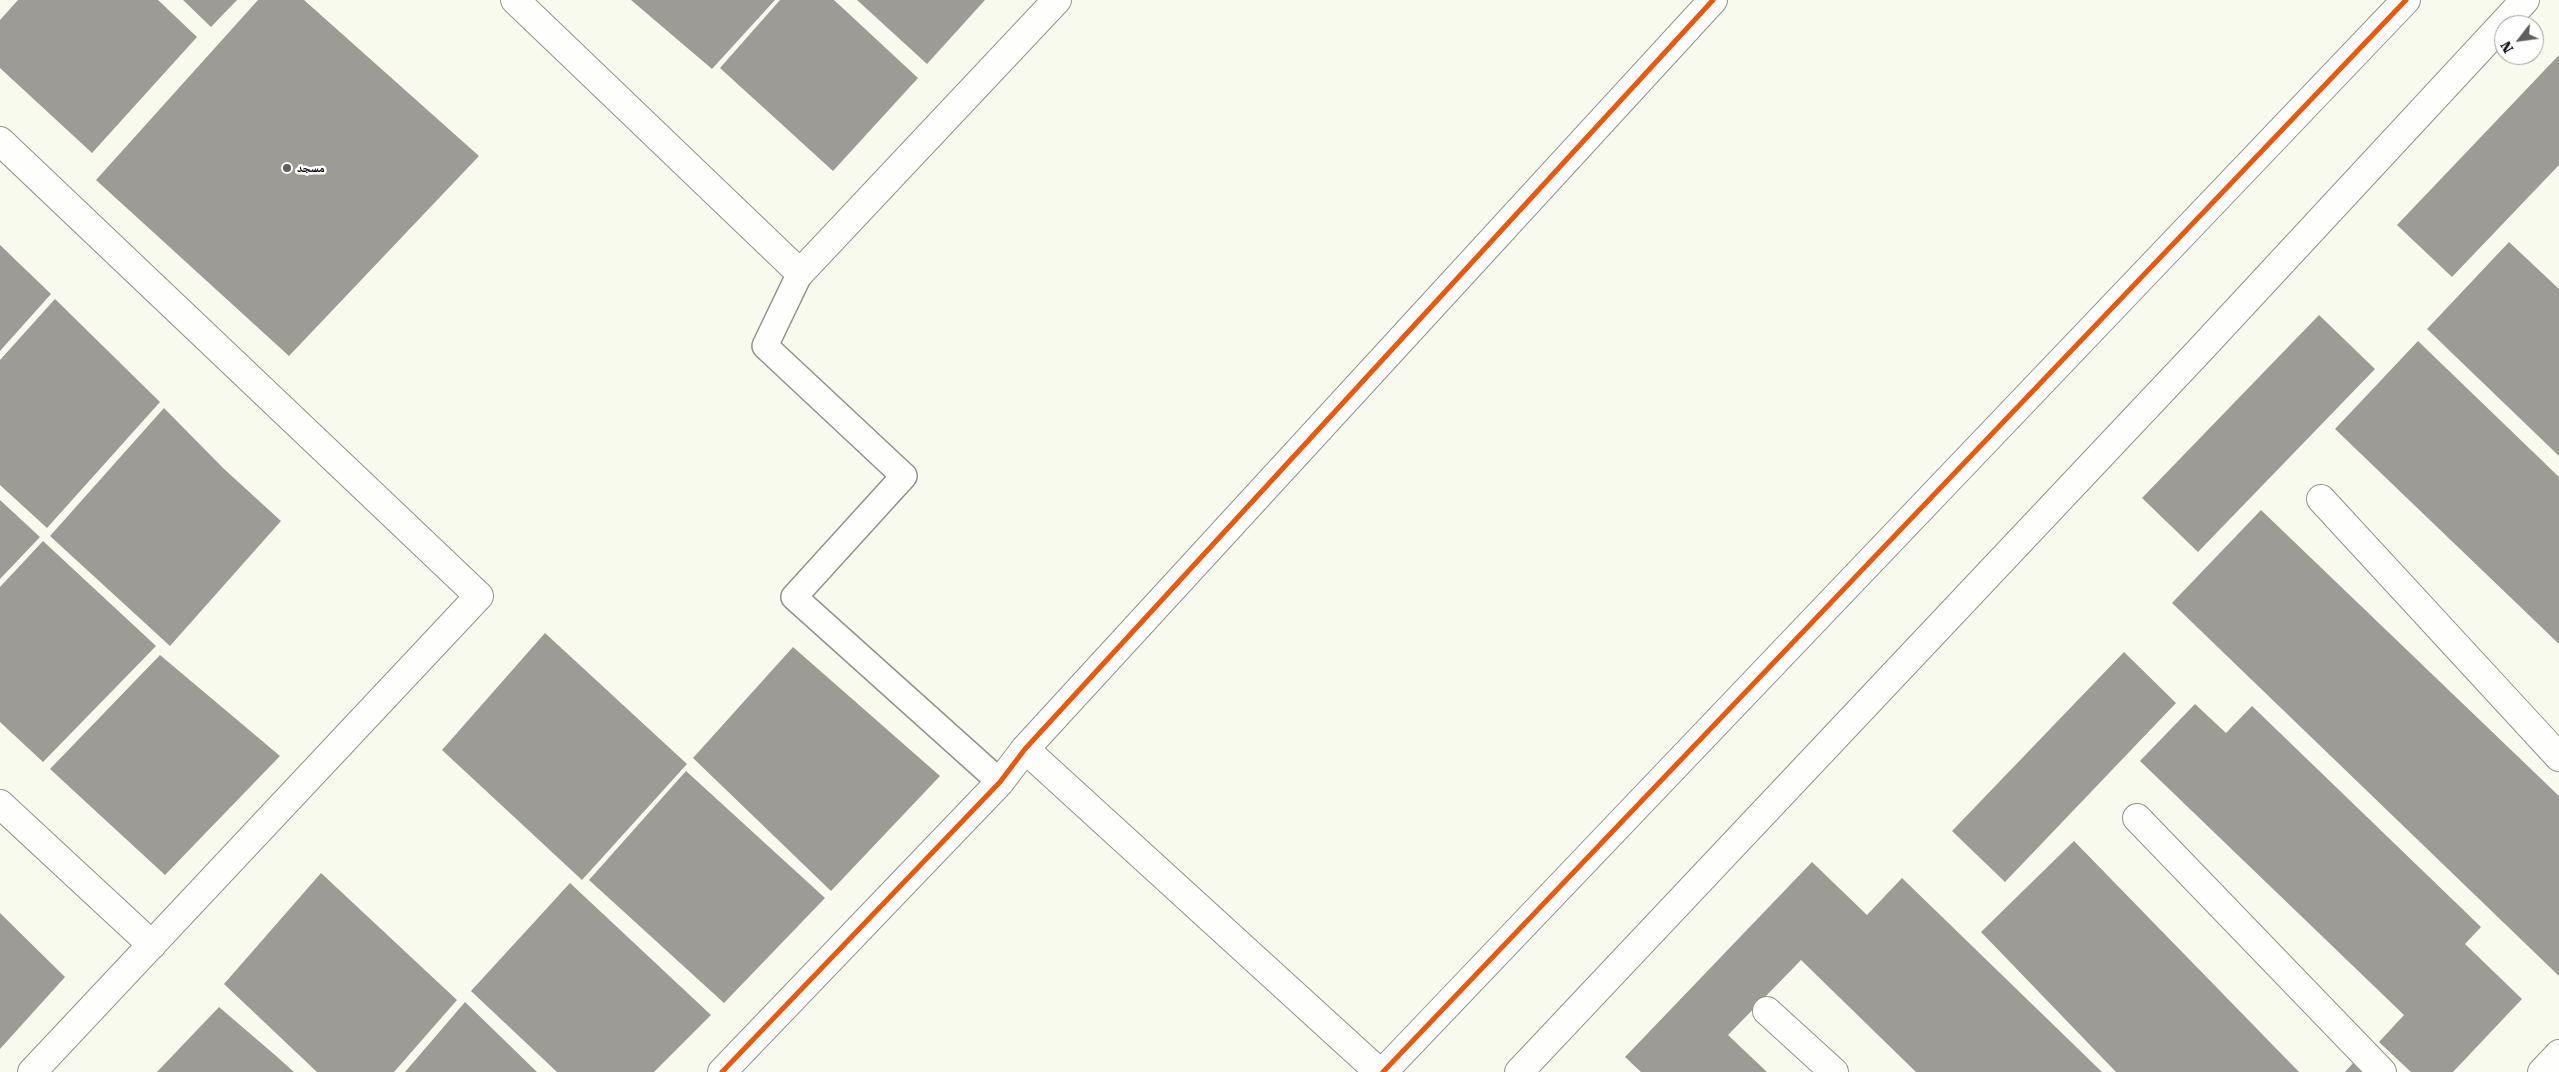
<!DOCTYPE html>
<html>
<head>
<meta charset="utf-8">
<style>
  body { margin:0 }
  #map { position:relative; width:2559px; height:1072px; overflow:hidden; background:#f9faee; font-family:"Roboto Serif",serif }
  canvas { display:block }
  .north { position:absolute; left:2494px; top:15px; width:50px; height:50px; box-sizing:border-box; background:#fff; border:1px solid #9d9d9d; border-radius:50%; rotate:240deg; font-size:14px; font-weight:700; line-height:20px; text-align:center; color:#0b0b0b }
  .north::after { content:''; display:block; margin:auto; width:18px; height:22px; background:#5e5f5a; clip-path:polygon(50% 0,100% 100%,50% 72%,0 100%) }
</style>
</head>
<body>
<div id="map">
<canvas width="2559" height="1072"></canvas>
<div class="north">N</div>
</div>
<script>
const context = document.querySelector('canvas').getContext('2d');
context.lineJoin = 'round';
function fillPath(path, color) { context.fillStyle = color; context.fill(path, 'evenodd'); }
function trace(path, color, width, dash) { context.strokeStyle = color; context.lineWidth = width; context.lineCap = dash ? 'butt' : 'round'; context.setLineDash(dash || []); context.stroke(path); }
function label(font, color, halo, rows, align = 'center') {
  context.font = font + ' "Roboto Serif","Noto Naskh Arabic",serif'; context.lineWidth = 5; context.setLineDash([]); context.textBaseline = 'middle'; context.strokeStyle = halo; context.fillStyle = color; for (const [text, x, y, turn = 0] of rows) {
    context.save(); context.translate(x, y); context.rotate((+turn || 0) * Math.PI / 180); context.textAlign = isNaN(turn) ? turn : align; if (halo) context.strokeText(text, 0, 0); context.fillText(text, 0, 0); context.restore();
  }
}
fillPath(new Path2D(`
  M18 0H158L197 37 92 153 0 68V20Z
  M183 0H237L211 27Z
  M258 0H304L479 156 289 356 96 180Z
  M631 0H775L712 69Z
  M780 0H834L918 78 833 171 720 68Z
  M857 0H985L927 64Z
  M2559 55V165L2452 277 2397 225Z
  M2509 242 2559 289V456L2427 329Z
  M0 245 51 294 0 351Z
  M55 299 160 402 47 528 0 485V360Z
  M2319 315 2375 369 2198 552 2142 498Z
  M2418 341 2559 477V644L2335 429Z
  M164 408 223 468 281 521 170 646 50 536Z
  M0 500 40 537 0 579Z
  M2261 510 2559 796V976L2172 603Z
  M43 541 156 646 43 762 0 722V587Z
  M545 633 687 764 582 880 442 750Z
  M793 647 940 776 831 891 693 758Z
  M2124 652 2176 703 2005 882 1952 831Z
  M160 655 280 756 165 875 50 769Z
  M2195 704 2226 733 2252 706 2481 927 2465 944 2522 999 2453 1072H2411L2379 1042 2404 1015 2140 761Z
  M686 771 825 898 724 1003 589 880Z
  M2074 841 2299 1072H2116L1981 932Z
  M1812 862 1867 915 1902 878 2102 1072H1916L1801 960 1728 1035 1767 1072H1641L1625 1057Z
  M321 873 457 1000 394 1072H317L224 984Z
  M570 883 711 1015 654 1072H557L471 991Z
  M0 913 65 977 0 1049Z
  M465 1002 537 1072H405Z
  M219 1007 275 1055 294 1072H157Z
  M2353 1063 2362 1072H2345Z`), '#9c9b95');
const lane = new Path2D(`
  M800 273 765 346 904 476 794 597 1000 782`);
const street = new Path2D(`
  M515 0 800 273 1057 0
  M0 141 479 596 32 1072
  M2321 499 2559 757
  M1025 749 1379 1072
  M0 804 152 945
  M2137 818 2382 1072
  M1767 1011 1834 1072
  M722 1072 1000 782 1025 749 1713 0
  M1383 1072 2406 0
  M1519 1072 2202 348 2525 0
  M2542 1072 2559 1054`);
trace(lane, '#92938d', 28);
trace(street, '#92938d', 30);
trace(lane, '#fefefc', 25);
trace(street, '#fefefc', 28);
trace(new Path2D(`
  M722 1072 1000 782 1025 749 1713 0
  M1383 1072 2406 0`), '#e8590c', 5);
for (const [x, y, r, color] of [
  [287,168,5,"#5e5f5a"]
]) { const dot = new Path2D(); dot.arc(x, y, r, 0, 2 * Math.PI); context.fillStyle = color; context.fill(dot); trace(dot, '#fff', 2); }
label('bold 12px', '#0b0b0b', '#fff', [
  ["مسجد",297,168]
], 'left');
</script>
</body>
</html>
